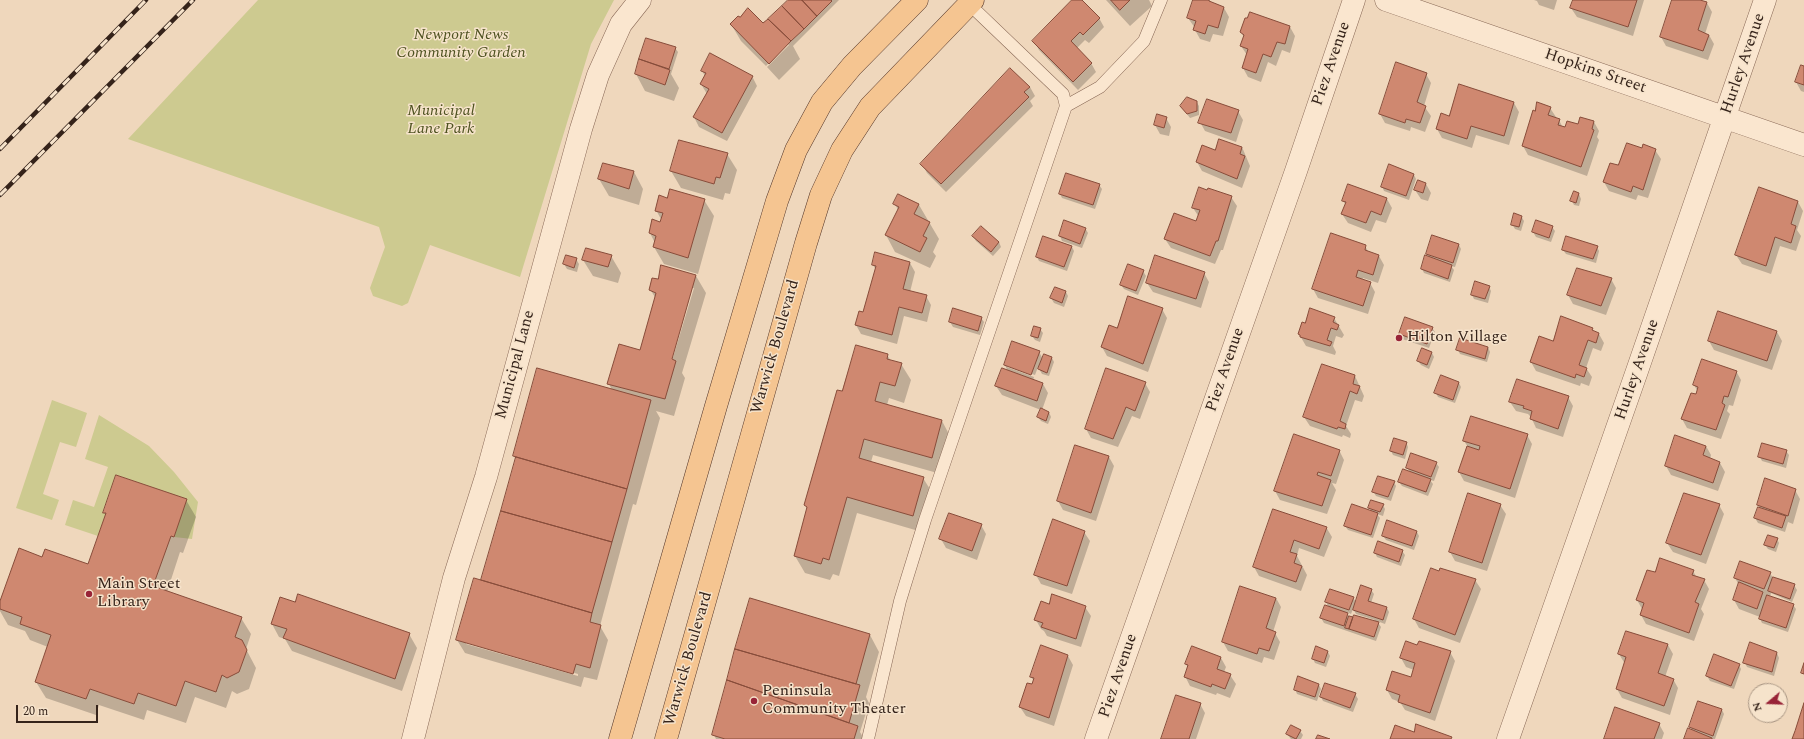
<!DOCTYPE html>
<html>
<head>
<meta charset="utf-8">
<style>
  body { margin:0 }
  #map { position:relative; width:1804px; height:739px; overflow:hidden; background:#efd7bc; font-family:Spectral,serif }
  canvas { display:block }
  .north { position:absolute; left:1748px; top:683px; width:40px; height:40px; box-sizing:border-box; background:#f6e3cb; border:1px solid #a99684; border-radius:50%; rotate:251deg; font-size:11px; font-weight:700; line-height:16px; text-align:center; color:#35231a }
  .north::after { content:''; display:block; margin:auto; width:14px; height:18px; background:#982337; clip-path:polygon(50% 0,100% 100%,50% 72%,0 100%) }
  .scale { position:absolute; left:16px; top:705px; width:82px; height:18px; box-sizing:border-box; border:2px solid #35231a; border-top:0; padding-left:5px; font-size:12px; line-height:14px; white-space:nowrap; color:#35231a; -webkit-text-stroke:3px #f6e3cb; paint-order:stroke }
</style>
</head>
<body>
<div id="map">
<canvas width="1804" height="739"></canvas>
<div class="north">N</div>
<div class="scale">20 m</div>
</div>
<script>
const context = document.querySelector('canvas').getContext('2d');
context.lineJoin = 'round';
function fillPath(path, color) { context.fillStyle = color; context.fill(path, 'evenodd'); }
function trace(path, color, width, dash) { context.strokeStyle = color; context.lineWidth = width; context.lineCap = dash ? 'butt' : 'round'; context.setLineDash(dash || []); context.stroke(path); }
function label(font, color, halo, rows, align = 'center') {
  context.font = font + ' Spectral,serif'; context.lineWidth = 3; context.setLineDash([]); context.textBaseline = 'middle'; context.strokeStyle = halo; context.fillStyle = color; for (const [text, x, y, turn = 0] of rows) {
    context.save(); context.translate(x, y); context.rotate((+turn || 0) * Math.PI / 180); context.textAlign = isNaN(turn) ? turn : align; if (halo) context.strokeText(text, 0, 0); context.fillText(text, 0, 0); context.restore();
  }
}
fillPath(new Path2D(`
  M258 0H614L591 44 520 277 430 245 408 303 402 306 373 296 370 288 385 247 379 227 128 139Z
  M52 400 87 413 76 447 60 442 43 494 59 500 52 520 16 508Z
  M99 415 149 446 174 472 198 502 192 539 174 537 186 499 116 475 103 512 106 513 98 536 65 525 73 500 94 507 108 467 85 459Z`), '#cdca90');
fillPath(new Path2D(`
  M789 0H839L793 46 800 59 779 80 767 67 789 45 788 44 766 66 741 41 731 24H763Z
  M1073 0H1081L1099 18 1104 27 1089 43 1085 40 1077 48 1091 63 1096 72 1078 90 1039 50 1034 41Z
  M1106 0H1149L1152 6 1130 26Z
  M1194 0H1209L1211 3 1224 8 1229 17 1223 36 1213 34 1210 42 1200 39 1195 30V28L1188 18Z
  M1534 0H1557L1554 10 1539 5 1537 1Z
  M1574 0H1644L1633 36 1577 17 1571 8Z
  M1673 0H1697L1707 3 1712 12 1705 34 1709 35 1714 44 1708 60 1666 46 1661 37Z
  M1250 14 1290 27 1295 36 1290 53 1282 50 1276 66 1268 62 1261 82 1248 77 1243 68 1247 55 1241 46 1244 37 1241 32Z
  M675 48 678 52 671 74 679 88 674 101 645 91 636 74 642 61 640 59Z
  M1804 67V92L1801 91 1796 82Z
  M702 71 752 76 757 86 727 141 699 127 694 117 707 94 701 84 705 76Z
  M1426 74 1431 83 1424 106 1431 116 1425 132 1411 127 1410 131 1385 123 1380 114Z
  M1460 86 1514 103 1519 112 1509 145 1476 135 1472 148 1442 138 1437 129 1449 117Z
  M1030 87 1035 96 1030 101 1033 106 946 192 927 173 922 164Z
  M1196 101 1199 106V115L1190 118 1184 110Z
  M1550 108 1556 117 1555 119 1559 120 1563 128 1578 126 1581 118 1594 122 1599 131 1597 137 1599 140 1587 176 1528 155 1523 146Z
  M1238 111 1243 120 1236 142 1205 131 1200 122Z
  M1166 118 1171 127 1169 136 1160 134 1155 125Z
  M1242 147 1250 166 1242 188 1202 171 1197 162 1215 151Z
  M1642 149 1655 150 1661 159 1648 198 1638 195 1636 200 1609 191 1604 182 1619 166Z
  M727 154 737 170 730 194 725 193 723 200 681 188 671 171Z
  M1389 165 1414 175 1416 179 1409 200 1384 191 1382 186Z
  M634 172 643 189 639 205 609 196 599 179Z
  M1418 181 1426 184 1431 193 1428 201 1421 199 1415 190Z
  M1099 185 1102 189 1095 209 1062 198 1060 194Z
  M1349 185 1387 199 1392 208 1386 223 1376 220 1371 232 1348 223 1342 214 1346 205 1343 201Z
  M1575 193 1579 194 1581 199 1579 206 1574 205 1572 201Z
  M1231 197 1237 206 1223 250H1221L1215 264 1171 248 1165 239 1197 223 1199 217 1193 208Z
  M668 199 704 200 714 216 698 274 664 264 654 247 655 243 650 233 653 221 661 223 662 221 656 210Z
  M1798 202 1803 211 1797 230 1801 236 1796 251 1780 246 1771 274 1742 264 1736 255Z
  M895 204 919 205 939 239 933 252 936 256 930 268 895 252 886 235 898 210Z
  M1521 216 1524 221 1521 231 1515 229 1512 224Z
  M1552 227 1555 231 1551 242 1536 237 1533 232Z
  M1085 228 1088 233 1082 248 1062 241 1060 236Z
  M973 236 999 242 1001 247 993 256 976 241Z
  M1459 245 1461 249 1455 267 1451 266 1454 270 1450 282 1424 273 1422 269 1429 258 1427 254Z
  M1365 246 1369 253 1379 256 1384 265 1378 283 1363 278 1362 280 1370 283 1375 292 1368 314 1318 298 1313 289Z
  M1072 247 1074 251 1067 271 1039 261 1037 257Z
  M1597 247 1599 251 1596 263 1566 254 1563 250Z
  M611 256 621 273 618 283 593 276 583 260Z
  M576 259 579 264 577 272 567 269 564 264Z
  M910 263 915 272 910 292 926 296 931 305 927 322 904 316 897 344 861 334 856 325 864 314 876 270 873 265Z
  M662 266 696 276 706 293 682 373 685 378 674 416 656 411 660 418 636 505 633 504 600 626 608 640 597 680 584 677 581 687 465 653 457 640 482 581 516 460 514 456 612 390 609 384 641 351 656 299 650 289 658 280ZM692 288H694L671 364H669ZM466 642 578 674V676L466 644Z
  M1578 269 1611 279 1616 288 1606 315 1573 304 1568 295Z
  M1143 271 1146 276 1138 295 1124 289 1121 285Z
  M1204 273 1209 282 1201 308 1153 292 1147 283Z
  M1489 287 1491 291 1488 303 1474 299 1472 295Z
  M1055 288 1066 292 1068 296 1064 307 1054 303 1051 298Z
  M1162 309 1167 318 1148 372 1107 356 1102 347 1118 329Z
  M954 310 981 318 984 322 980 335 953 327 950 322Z
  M1334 318 1344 335 1342 338 1336 336 1333 346 1336 352 1335 355 1306 346 1299 334 1305 324Z
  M1432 328 1435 332 1429 348 1402 339 1400 334Z
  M1592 328 1594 332 1599 334 1604 343 1601 351 1593 348 1586 368 1592 377 1589 386 1581 383 1580 386 1536 371 1531 362 1553 342Z
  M1040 329 1043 333 1040 342 1035 340 1032 336Z
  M1777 332 1782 341 1772 370 1714 350 1709 341Z
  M1488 347 1490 352 1487 362 1460 354 1458 350Z
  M1039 352 1043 359 1052 358 1054 362 1049 376 1042 374 1038 367 1035 375 1007 365V367L1034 377 1033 381 1043 384 1048 393 1042 410 1049 412 1051 417 1048 424 1041 421 1038 417 1041 410 1002 395 996 386 1008 372 1005 365Z
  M1432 353 1434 357 1429 369 1421 365 1418 361Z
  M887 355 891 361 901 364 911 380 904 403 889 398 887 405 942 421 951 438 941 474 873 455 871 462 923 478 933 494 922 532 857 513 839 576 833 574 830 580 805 573 795 556 808 509 805 505 843 392Z
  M1322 365 1355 376 1364 396 1362 402 1355 400 1346 426 1351 434 1350 438 1343 435 1342 437 1310 426 1304 417Z
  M1736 371 1741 380 1733 406 1729 405 1727 411 1730 414 1721 439 1687 428 1682 419 1697 395 1698 392 1694 385Z
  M1145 383 1150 392 1140 419 1132 416 1118 447 1091 438 1086 429Z
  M1459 383 1461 387 1455 403 1438 397 1436 393Z
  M1568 397 1573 406 1563 437 1536 428 1531 417 1528 414 1516 411 1510 402Z
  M1527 435 1532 444 1515 498 1464 481 1459 472 1468 447 1464 441Z
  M1406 442 1408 447 1405 459 1393 455 1391 451Z
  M1706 446 1711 455 1710 459 1720 463 1725 472 1718 491 1671 475 1666 466Z
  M1339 450 1344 460 1336 484 1332 483 1336 490 1327 514 1280 500 1275 491Z
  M1786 451 1789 455 1786 468 1762 461 1760 457Z
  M1109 457 1114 466 1096 521 1063 510 1058 501Z
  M1436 463 1439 467 1434 481 1430 480 1433 484 1428 496 1402 486 1399 482 1410 472 1407 468Z
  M1394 482 1396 486 1391 501 1376 496 1373 491Z
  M1795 490 1800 499 1793 524 1788 522 1785 532 1758 523 1755 518 1759 507 1758 505Z
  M186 500 196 517 183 553 180 552 167 592 241 618 251 634 246 649 256 668 249 689 237 694 232 691 226 708 195 697 186 723 147 710 144 720 99 705 96 715 46 698 36 682 48 647 30 640 25 631 8 625 0 611V604L43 558 89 565 106 516 104 513Z
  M1383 505 1385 509 1383 516 1377 514 1380 518 1373 538 1348 530 1345 526 1371 511 1369 507Z
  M1500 505 1506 514 1487 571 1455 561 1450 552Z
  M1719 505 1724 514 1706 564 1673 552 1667 543Z
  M1273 510 1326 527 1332 537 1324 557 1299 548 1297 556 1307 575 1301 591 1259 576 1254 567Z
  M981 525 986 534 977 560 946 548 941 539Z
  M1084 532 1090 541 1072 594 1041 584 1036 575Z
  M1417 532 1419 536 1414 550 1386 540 1383 536Z
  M1777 539 1779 543 1776 552 1768 549 1765 545Z
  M1402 551 1405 555 1401 566 1377 557 1375 553Z
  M1693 571 1697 578 1704 580 1709 589 1701 609 1704 614 1694 641 1646 624 1641 615 1642 609 1637 600 1656 574Z
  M1440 572 1475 580 1481 589 1460 643 1419 628 1414 619Z
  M1770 573 1773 578 1794 585 1797 590 1792 602 1771 593 1770 597 1793 605 1796 609 1788 632 1762 623 1760 619V617L1739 609 1734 600 1739 585 1735 578Z
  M1371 590 1374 594 1371 603 1387 608 1389 612 1385 624 1377 621 1381 627 1376 641 1324 623 1321 618 1329 608 1326 602 1353 598 1356 602ZM1353 609 1356 614 1375 620V622L1349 617 1347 612 1351 614Z
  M1276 598 1281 607 1273 632 1275 633 1280 642 1274 660 1264 657 1262 663 1228 651 1223 642Z
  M1049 605 1085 607 1091 616 1081 647 1047 636 1044 631 1041 629 1036 620Z
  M272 624 409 634 417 648 402 691 292 651 285 639 279 637Z
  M870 635 879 652 866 697 869 703 860 732 864 739H716L714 735Z
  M1668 645 1673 654 1665 677 1673 679 1678 688 1670 715 1622 698 1617 689 1625 664 1619 654Z
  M1041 647 1068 656 1073 665 1054 726 1026 716 1020 707 1033 686 1034 681 1031 677Z
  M1192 647 1221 658 1226 667 1224 672 1230 675 1236 684 1230 698 1217 693 1216 695 1190 686 1185 676 1188 668 1186 664Z
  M1418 647 1450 652 1455 661 1435 721 1405 710 1400 702 1392 699 1387 690 1411 679 1414 670 1406 667 1401 658Z
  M1328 652 1330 656 1326 667 1315 663 1313 659Z
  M1777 653 1779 658 1774 676 1747 667 1745 663Z
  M1739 665 1741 669 1734 689 1710 681 1707 676Z
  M1319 685 1321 689 1317 701 1297 694 1295 689Z
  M1355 694 1358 699 1353 712 1323 701 1321 697Z
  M1699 702 1722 710 1724 714 1715 739H1685L1692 730 1690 727Z
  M1200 704 1205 713 1196 739H1162Z
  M1659 724 1664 733 1662 739H1605Z
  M1300 731 1303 735 1301 739H1291L1287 734Z`), '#0003');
const building = new Path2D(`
  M788 0H802L817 16 804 29 782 6Z
  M802 0H831L832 1 817 16Z
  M1072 0H1082L1100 18 1083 35 1080 32 1071 41 1092 63 1073 82 1032 41Z
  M1111 0H1130L1120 10Z
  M1193 0H1209V1L1224 7 1218 28 1208 25 1205 34 1193 30 1196 21 1187 18Z
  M1573 0H1637L1628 27 1570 8Z
  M1672 0H1700L1707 2 1698 30 1709 35 1703 51 1660 37Z
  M782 6 804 29 791 41 768 19Z
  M748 8 763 23 768 19 791 41 769 64 730 24 738 16 740 17Z
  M1250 12 1290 26 1285 44 1277 42 1271 57 1263 54 1256 73 1242 68 1248 49 1240 46 1244 35 1240 32 1245 18H1247Z
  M646 38 676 47 669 69 639 59Z
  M710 53 753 76 722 133 693 117 709 89 700 84 706 73 701 71Z
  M639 59 670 70 665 85 635 74Z
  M1396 62 1427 73 1417 102 1426 106 1420 123 1406 119 1405 123 1379 114Z
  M1801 65 1804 66V85L1795 82Z
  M1010 68 1030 87 1024 92 1029 97 941 184 920 164Z
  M1459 84 1514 102 1504 136 1471 126 1467 139 1436 129 1441 113 1449 116Z
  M1187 97 1197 101V111L1187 114 1180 106Z
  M1207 99 1239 110 1231 133 1198 123Z
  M1537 102 1551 107 1548 115 1560 119 1558 125 1565 127 1567 121 1578 124 1580 117 1594 121 1592 129 1594 130 1581 167 1522 146 1533 110 1535 111Z
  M1157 114 1167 117 1164 128 1154 125Z
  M1219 139 1242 147 1240 154 1245 156 1237 179 1196 162 1202 145 1215 150Z
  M679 140 728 153 720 178 716 177 714 184 670 171Z
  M1627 143 1642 148 1643 144 1656 149 1643 190 1633 186 1631 192 1603 182 1610 163 1618 165Z
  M603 163 634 171 629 189 598 179Z
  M1389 164 1414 174 1406 196 1381 187Z
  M1066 173 1100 184 1093 205 1059 194Z
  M1418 180 1426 183 1423 193 1414 190Z
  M1348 184 1387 198 1381 215 1371 211 1366 223 1341 214 1346 202 1342 201Z
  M1199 187 1207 190 1208 188 1232 196 1218 241H1216L1210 256 1164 239 1174 213 1196 221 1200 210 1192 208Z
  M1759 187 1798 201 1791 224 1796 226 1791 243 1775 237 1766 266 1735 255Z
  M670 189 705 199 688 258 653 247 656 236 649 233 652 219 660 222 663 213 655 211 659 195 667 198Z
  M1574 191 1579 193 1576 203 1570 201Z
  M898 194 919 204 914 214 930 222 923 236 927 238 920 252 885 235 899 207 893 204Z
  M1514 213 1522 216 1519 227 1511 225Z
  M1064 220 1086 228 1080 244 1059 236Z
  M1536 220 1553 226 1549 238 1532 232Z
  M981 226 999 242 991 252 972 236Z
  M1331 233 1366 245 1365 250 1379 255 1373 275 1358 270 1356 277 1371 282 1363 306 1312 289Z
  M1432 235 1459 244 1453 263 1426 254Z
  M1043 236 1072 246 1064 267 1036 257Z
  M1566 236 1598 246 1593 259 1562 250Z
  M586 248 612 255 608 267 582 260Z
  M875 252 910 262 903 289 927 295 922 313 899 307 892 335 855 325 859 311 863 312 876 266 872 265Z
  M566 255 577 258 574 268 563 264Z
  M1155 255 1205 272 1196 299 1146 283Z
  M1425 255 1452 265 1448 279 1421 269Z
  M1128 264 1144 270 1136 291 1120 285Z
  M661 265 696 275 672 359 676 361 665 399 607 384 619 344 640 350 656 293 649 290 652 278 658 279Z
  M1577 268 1612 278 1601 306 1567 295Z
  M1475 281 1490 286 1485 299 1471 295Z
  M1055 287 1066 291 1062 303 1050 298Z
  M1128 296 1163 308 1143 364 1101 347 1109 325 1117 328Z
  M953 308 982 317 978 331 949 322Z
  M1310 308 1335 317 1333 322 1339 325 1337 330 1331 328 1327 340 1332 342 1330 346 1300 337V335L1298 334 1302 322 1305 323Z
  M1718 311 1777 331 1767 361 1708 341Z
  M1561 316 1593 328 1592 330 1599 333 1596 343 1588 340 1579 365 1587 368 1584 377 1576 374 1575 378 1530 362 1539 336 1553 341Z
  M1405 317 1433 327 1427 344 1399 334Z
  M1034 326 1041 328 1038 338 1031 336Z
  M1460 338 1488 347 1485 359 1456 350Z
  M1012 341 1040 351 1031 375 1004 365Z
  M856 345 888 354 887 359 902 363 895 386 880 382 875 401 942 420 932 458 864 439 859 458 924 477 913 516 847 497 829 560 823 558 821 564 794 556 807 507 804 505 837 390 842 391Z
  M1422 348 1432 352 1427 365 1417 361Z
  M1044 354 1052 357 1047 373 1038 369Z
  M1702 359 1737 371 1728 397 1724 396 1722 403 1725 405 1716 430 1681 419 1691 393 1696 394 1698 387 1693 385Z
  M1322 364 1355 375 1353 384 1360 386 1357 394 1350 391 1340 421 1346 424 1345 429 1338 427 1337 429 1303 417Z
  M537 368 651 400 627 489 513 456Z
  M1002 368 1043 383 1037 401 995 386Z
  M1106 368 1146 382 1135 411 1126 407 1113 439 1085 429Z
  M1441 375 1459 382 1453 400 1434 393Z
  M1517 379 1569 396 1558 429 1530 419 1532 411 1523 408 1524 406 1509 402Z
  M1041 408 1049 412 1046 421 1037 417Z
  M1471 416 1528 434 1510 489 1458 472 1467 446 1479 450 1480 446 1463 441Z
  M1294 434 1340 450 1331 476 1318 472 1317 475 1331 480 1322 506 1274 491Z
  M1675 435 1706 446 1703 455 1720 462 1713 483 1665 466Z
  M1394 438 1407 442 1403 455 1390 451Z
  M1762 443 1787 450 1783 464 1758 457Z
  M1075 445 1109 456 1091 513 1057 501Z
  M1411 453 1437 462 1431 477 1406 468Z
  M516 457 627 489 612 542 501 511Z
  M1403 469 1431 479 1426 492 1398 482Z
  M116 475 187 499 174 537 171 536 153 586 242 617 235 637 242 640 247 650 239 672 227 678 222 675 216 692 185 681 176 706 138 693 134 704 90 689 86 699 35 682 51 635 20 624 22 617 0 609V601L19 548 42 557 45 549 88 564 106 513H103Z
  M1378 476 1395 481 1388 497 1372 492Z
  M1765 478 1796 489 1788 516 1757 505Z
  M1468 493 1501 504 1482 563 1449 552Z
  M1684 493 1720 504 1701 555 1666 543Z
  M1371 500 1384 504 1380 512 1368 508Z
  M1352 504 1378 513 1371 535 1344 526Z
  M1758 507 1786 516 1782 528 1754 518Z
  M1273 509 1327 527 1319 549 1294 540 1290 552 1297 554 1294 563 1302 566 1296 582 1253 567Z
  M501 511 612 542 592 613 481 580Z
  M949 513 982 524 972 551 939 539Z
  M1053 519 1085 531 1067 586 1034 575Z
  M1387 520 1417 531 1412 546 1382 536Z
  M1768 535 1778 538 1774 548 1764 545Z
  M1378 541 1403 550 1399 562 1374 553Z
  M1660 558 1694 570 1692 575 1705 579 1695 602 1699 604 1689 633 1640 615 1644 603 1636 600 1647 570 1655 572Z
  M1740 561 1771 572 1764 589 1734 578Z
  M1431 568 1439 571 1440 568 1476 579 1455 635 1413 619Z
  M1773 577 1795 584 1790 599 1768 591Z
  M474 578 592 613 590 622 601 625 590 668 576 664 573 674 456 640Z
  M1739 582 1763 592 1757 609 1733 600Z
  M1361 585 1372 589 1368 601 1387 607 1383 620 1353 610Z
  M1240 586 1276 598 1266 628 1276 632 1269 651 1259 648 1257 654 1222 642Z
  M1330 589 1354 597 1349 610 1325 602Z
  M298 594 410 633 395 679 283 638 287 629 271 624 280 597 295 602Z
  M1052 594 1086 606 1076 639 1041 627 1043 623 1034 620 1041 601 1049 604Z
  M1767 595 1794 604 1786 628 1759 619Z
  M750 598 870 634 856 684 735 649Z
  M1325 605 1348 613 1344 626 1320 618Z
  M1354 615 1379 622 1374 637 1349 629Z
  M1349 616 1353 617 1349 629 1345 628Z
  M1626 631 1668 644 1658 673 1674 679 1664 706 1616 689 1626 657 1618 654Z
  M1406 641 1417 645 1419 641 1451 651 1430 713 1398 702 1400 695 1386 690 1392 671 1411 677 1415 663 1400 658Z
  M1750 642 1777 652 1772 672 1743 663Z
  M1041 645 1068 655 1049 718 1019 707 1027 683 1032 684 1034 678 1030 677Z
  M1192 646 1221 657 1217 669 1231 674 1225 689 1212 684 1211 687 1184 677 1188 665 1185 664Z
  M1316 646 1328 651 1324 663 1312 659Z
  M735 649 860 685 849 723 727 680Z
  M1714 654 1740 664 1731 686 1706 676Z
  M1804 663V674L1801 673Z
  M1298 676 1319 684 1315 697 1294 690Z
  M727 680 858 726 854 739H725L712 735Z
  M1325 683 1356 693 1350 708 1320 697Z
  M1176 695 1201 703 1189 739H1161Z
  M1698 701 1722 709 1713 736 1689 727Z
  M1804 703V739H1792L1795 731Z
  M1615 707 1660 723 1654 739H1604Z
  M1416 724 1452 737 1451 739H1390L1395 725 1414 732Z
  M1291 725 1301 730 1296 739 1286 734Z
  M1688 728 1712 738V739H1684Z
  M1318 735 1330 739H1316Z`);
fillPath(building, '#cf8870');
trace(building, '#874c3a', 1);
const lane = new Path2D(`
  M1066 106 1100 87 1144 41 1161 0
  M868 739 900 601 925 520 1066 106 1063 94 969 4`);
const street = new Path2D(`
  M1386 0 1804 145
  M413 739 454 578 486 477 581 129 598 75 621 24 640 0
  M1096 739 1296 171 1354 0
  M1508 739 1637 371 1765 0`);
const primary = new Path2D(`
  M620 739 716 406 777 201 796 150 822 102 852 66 917 0
  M666 739 806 243 821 195 842 150 870 107 973 0`);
trace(lane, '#876755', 13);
trace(street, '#876755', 23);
trace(primary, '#54362a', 23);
trace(lane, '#fae6cf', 12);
trace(street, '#fae6cf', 22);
trace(primary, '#f5c591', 22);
const rail = new Path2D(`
  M0 149 146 0
  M0 195 193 0`);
trace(rail, '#35231a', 4.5);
trace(rail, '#f6e3cb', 3, [9]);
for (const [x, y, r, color] of [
  [1399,338,4,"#982337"],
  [89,594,4,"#982337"],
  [754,701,4,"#982337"]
]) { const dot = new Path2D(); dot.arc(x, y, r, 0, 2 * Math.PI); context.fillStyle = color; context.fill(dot); trace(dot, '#f6e3cb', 1.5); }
label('italic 16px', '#4e5220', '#f6e3cb', [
  ["Newport News",461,36],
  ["Community Garden",461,54],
  ["Municipal",441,112],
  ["Lane Park",441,130]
]);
label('16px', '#35231a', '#f6e3cb', [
  ["Piez Avenue",1332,64,-71],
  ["Hurley Avenue",1744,64,-71],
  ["Hopkins Street",1595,72,19],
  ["Warwick Boulevard",776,347,-74],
  ["Municipal Lane",516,365,-75],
  ["Piez Avenue",1226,370,-71],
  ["Hurley Avenue",1638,370,-71],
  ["Warwick Boulevard",689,659,-74],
  ["Piez Avenue",1119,676,-71]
]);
label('16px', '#35231a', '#f6e3cb', [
  ["Hilton Village",1407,338],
  ["Main Street",97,585],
  ["Library",97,603],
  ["Peninsula",762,692],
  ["Community Theater",762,710]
], 'left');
</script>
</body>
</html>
